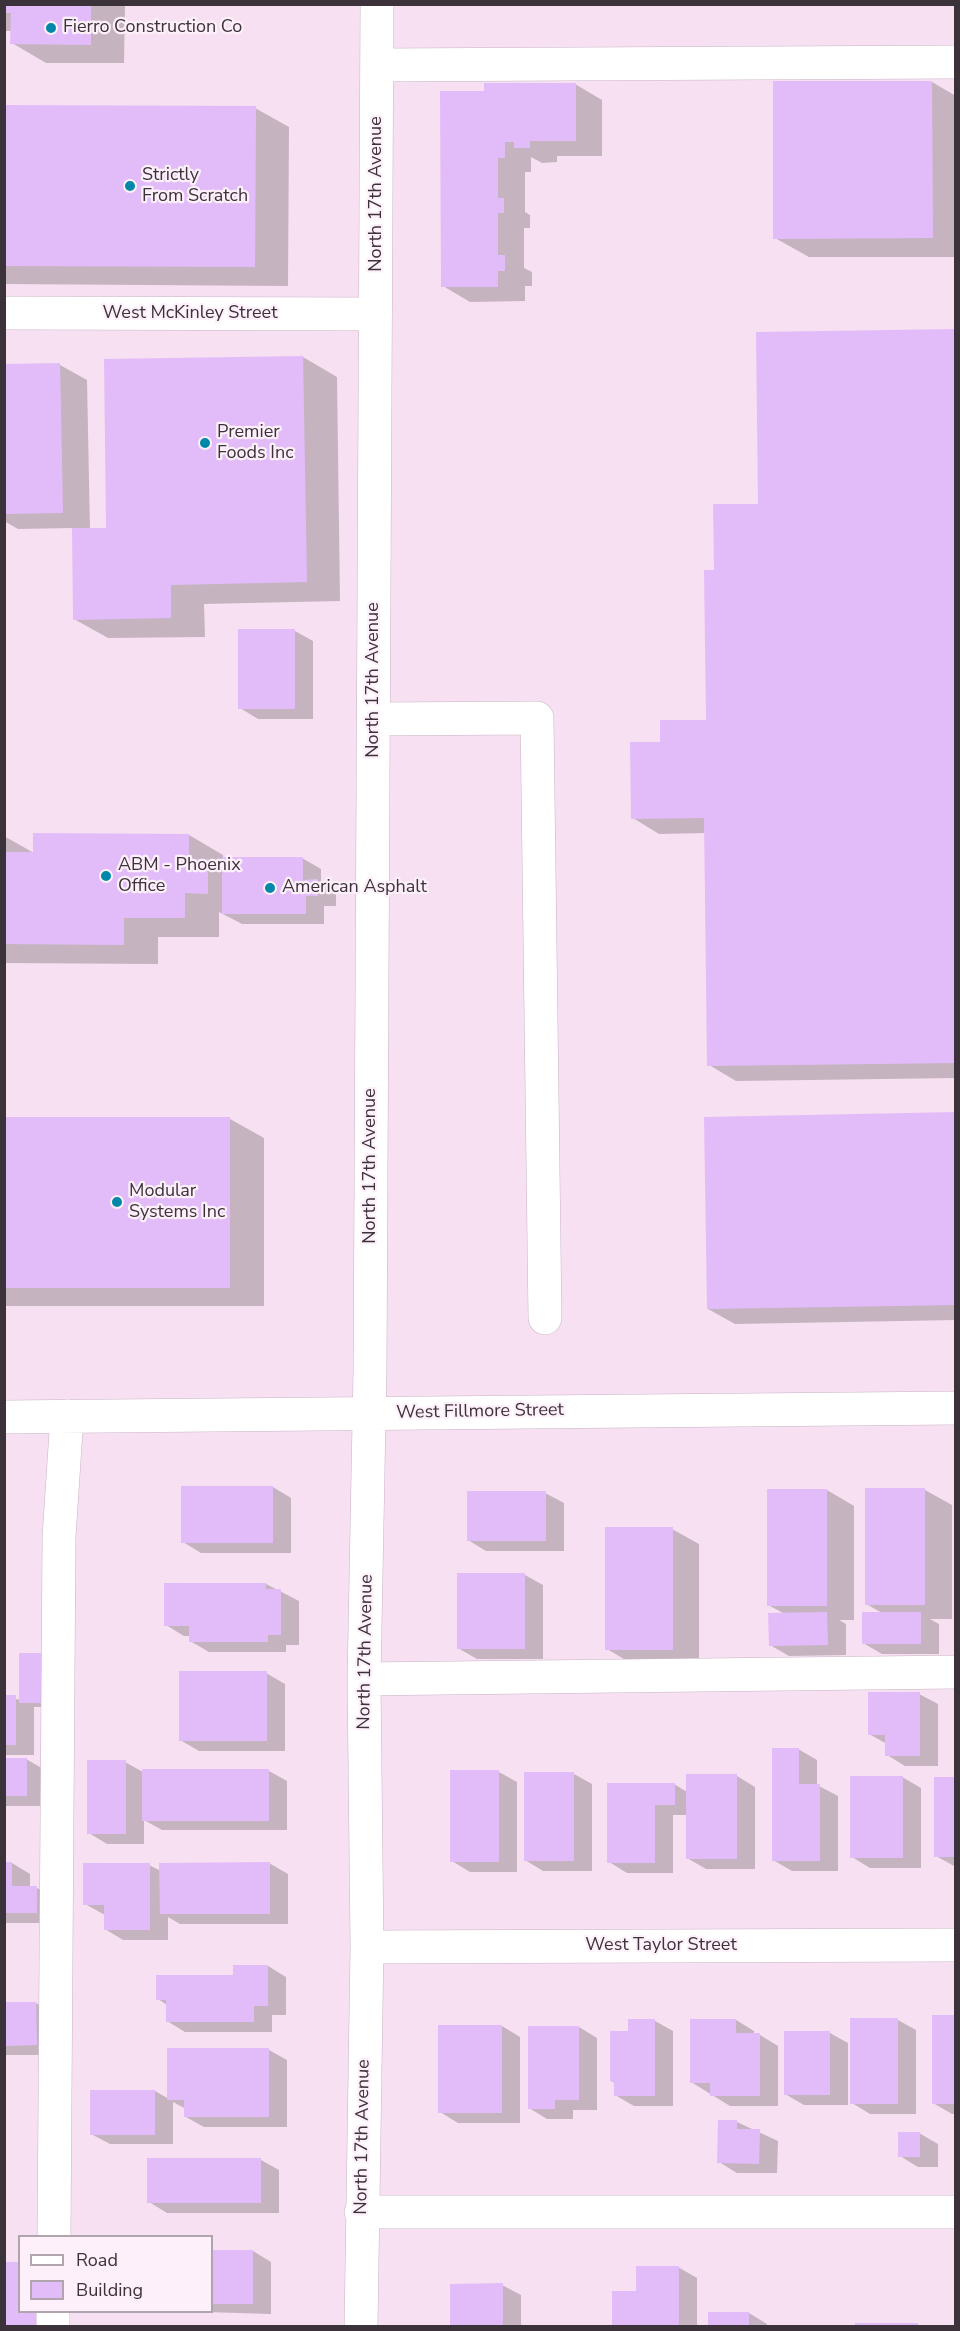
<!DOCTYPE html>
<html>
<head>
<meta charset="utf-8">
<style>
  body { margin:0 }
  #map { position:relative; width:960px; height:2331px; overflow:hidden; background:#f7e0f1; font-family:"Nunito Sans",sans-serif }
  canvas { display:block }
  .frame { position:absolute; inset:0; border:6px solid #3c333a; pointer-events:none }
  .legend { position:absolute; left:18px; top:2235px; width:195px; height:78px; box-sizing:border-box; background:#fef0fa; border:2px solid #b0a4ad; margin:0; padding:8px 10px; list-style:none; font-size:18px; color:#3c333a }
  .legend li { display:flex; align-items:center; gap:12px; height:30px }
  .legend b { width:30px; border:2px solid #b0a4ad }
</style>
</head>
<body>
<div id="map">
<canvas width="960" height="2331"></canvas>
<div class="frame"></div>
<ul class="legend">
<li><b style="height:8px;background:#fff"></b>Road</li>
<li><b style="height:16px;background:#e2bcf9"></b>Building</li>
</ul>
</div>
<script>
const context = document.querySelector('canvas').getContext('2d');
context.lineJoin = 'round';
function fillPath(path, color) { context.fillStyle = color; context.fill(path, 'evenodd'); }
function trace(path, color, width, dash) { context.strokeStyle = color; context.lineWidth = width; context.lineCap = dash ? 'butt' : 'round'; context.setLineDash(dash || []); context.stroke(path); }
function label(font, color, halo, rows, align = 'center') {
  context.font = font + ' "Nunito Sans",sans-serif'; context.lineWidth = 4.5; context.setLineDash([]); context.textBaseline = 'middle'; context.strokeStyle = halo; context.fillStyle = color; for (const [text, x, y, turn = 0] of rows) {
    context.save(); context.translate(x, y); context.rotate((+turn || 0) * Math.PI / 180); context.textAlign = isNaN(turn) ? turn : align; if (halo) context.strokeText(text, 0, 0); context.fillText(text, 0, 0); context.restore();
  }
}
fillPath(new Path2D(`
  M4 4H125L124 63H46L12 43V31H4Z
  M932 82 956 96V257H809L775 238Z
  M575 84 602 100V156H557V162L542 163 531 157V172H525V212L530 215V228H524V268L532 272V286H525V301L470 302 443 286 486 93Z
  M4 107 255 108 289 127 288 286 4 284Z
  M956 331V1078L736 1081 709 1065 706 833 659 834 633 818 661 743 707 721 715 572 760 505Z
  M303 357 337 377 340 601 204 604 205 637 108 638 74 619 73 528 18 529 4 521V366L60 365 87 380 90 530H108Z
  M240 631H295L313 641V719H258L240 708Z
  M189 835 223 855V858H302L321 869V883L336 892V906H324V924H242L219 912V937H158V964L4 963V836L34 853Z
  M956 1114V1320L735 1324 708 1309Z
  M4 1118 230 1119 264 1138V1306H4Z
  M273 1487 291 1498V1553H201L183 1542Z
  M769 1490H827L854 1506V1620H839L846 1624V1655L789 1656 770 1645 785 1614 768 1605Z
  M925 1490 952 1505V1619H930L939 1624V1654H882L863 1643 884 1614 866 1604Z
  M545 1493 564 1503V1551H486L468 1540Z
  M672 1529 699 1544V1665H634L607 1649Z
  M525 1575 543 1585V1659H477L458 1648Z
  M266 1584 299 1601V1645H286V1652H209L190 1641V1636H184L166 1625Z
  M21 1655 57 1707H34V1755H4V1697L21 1700Z
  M266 1673 285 1684V1751H199L180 1740Z
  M919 1694 938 1704V1766H905L887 1755V1744L869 1734Z
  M798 1749 817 1760V1785L838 1796V1871H792L773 1860Z
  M4 1759H26L45 1770V1806H4Z
  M125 1762 143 1772 269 1771 287 1781V1830H162L144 1820V1844H107L89 1833Z
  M499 1772 517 1782V1872H470L452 1861Z
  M574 1774 592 1784V1871H543L525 1860Z
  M737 1776 755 1787V1869H706L687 1858V1815H673V1873H627L609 1862V1784H674L687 1792Z
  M902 1777 921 1788V1868H870L852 1857Z
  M956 1779V1866H954L936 1856Z
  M4 1863H12L30 1874V1888H37L55 1898V1923H4Z
  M269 1863 288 1874V1924H180L168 1917V1940H123L105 1929V1915L85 1904 149 1865 161 1871Z
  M268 1966 286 1977V2015H272V2032H185L167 2021V2005L158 1999Z
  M4 2003H36L54 2014 55 2055H4Z
  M956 2017V2114H952L933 2103Z
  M736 2020 754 2031V2035H760L778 2046V2106H730L691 2082Z
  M898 2020 916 2030V2114H870L852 2103Z
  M655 2021 673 2031V2106H634L615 2095V2083L611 2081 630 2032Z
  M502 2026 520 2037V2123H458L440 2112Z
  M579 2027 597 2038V2110H573V2119H547L529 2108Z
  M785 2033H830L848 2043V2105H804L785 2094Z
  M269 2050 287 2060V2127H204L186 2117V2109L173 2102V2144H110L91 2134 155 2091 169 2099Z
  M737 2122 778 2141 777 2173H737L719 2162Z
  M919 2133 938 2144V2167H918L900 2156Z
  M261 2160 279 2170V2213H167L149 2202Z
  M212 2251H253L271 2262V2314L205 2312H212Z
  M4 2263 20 2312H54V2326H4Z
  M678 2267 697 2278V2326H614V2292H638Z
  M451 2285H502L521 2295V2326H451Z
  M710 2313H749L767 2324V2326H710Z
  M857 2324H917L921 2326H857Z`), '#0003');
fillPath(new Path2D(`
  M4 4H91V45L10 44 11 13H4Z
  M773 81H932L933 238 773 239Z
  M484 83H576V141H530V148H514V142H505V158H498V198H504V213H498V255H505V271H498V287H441L440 91H484Z
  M4 105 256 106 255 267 4 266Z
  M956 329V1063L707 1066 704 818 631 819 630 742H660V720H706L704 570H714L713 504H758L756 332Z
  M303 356 307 582 171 585V618L73 620 72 528H106L104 359Z
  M60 363 63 513 4 514V364Z
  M238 629H295V709H238Z
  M33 833 189 834V859H208V894L185 893V918H124V945L4 944V852H33Z
  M222 857H303V880L318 879V896H306V914H222Z
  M956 1112V1305L707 1309 704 1117Z
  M4 1117H230V1288H4Z
  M181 1486H273V1543H181Z
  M865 1488H925V1605H865Z
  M767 1489H827V1606H767Z
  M467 1491H546V1541H467Z
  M605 1527H673V1650H605Z
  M457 1573H525V1649H457Z
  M164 1583H266V1589H281V1635H268V1642H189V1626H164Z
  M827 1612 828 1645 769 1646 768 1613Z
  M862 1612H921V1644H862Z
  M19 1653H48V1703H19Z
  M179 1671H267V1741H179Z
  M868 1692H920V1756H885V1735H868Z
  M4 1695H16V1745H4Z
  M772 1748H799V1784H820V1861H772Z
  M4 1758H27V1796H4Z
  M87 1760H126V1834H87Z
  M142 1769H269V1821H142Z
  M450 1770H499V1862H450Z
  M524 1772H574V1861H524Z
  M686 1774H737V1859H686Z
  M850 1776H903V1858H850Z
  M934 1777H956V1857H934Z
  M607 1783H675V1805H655V1863H607Z
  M4 1862H12V1886H37V1913H4Z
  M270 1862V1914H160L159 1863Z
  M83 1863H150V1930H104V1905H83Z
  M233 1965H268V2006H254V2022H166V2000H156V1975H233Z
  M4 2002H36L37 2045 4 2046Z
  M932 2015H956V2104H932Z
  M850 2018H898V2104H850Z
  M628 2019H655V2096H614V2081H610V2031H628Z
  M690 2019H736V2033H760V2096H710V2083H690Z
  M438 2025H502V2113H438Z
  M528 2026H579V2100H555V2109H528Z
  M784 2031H830V2095H784Z
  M167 2048H269V2117H184V2100H167Z
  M90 2090H155V2135H90Z
  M718 2120H737V2129H760L759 2164 717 2163Z
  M898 2132H920V2157H898Z
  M147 2158H261V2203H147Z
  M212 2250H253V2304H212Z
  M4 2262H20V2312H36V2326H4Z
  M636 2266H679V2326H612V2291H636Z
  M503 2283V2326H450V2284Z
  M708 2312H749V2326H708Z
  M855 2323H918V2326H855Z`), '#e2bcf9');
const minor = new Path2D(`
  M378 65 956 62
  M4 313 376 314
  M374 719 537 718 545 1318
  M4 1417 956 1408
  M364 1679 956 1672
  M367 1947 956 1945
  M361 2212H956
  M54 2236 59 1537 67 1416
  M53 2326V2312
  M361 2326 367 1947 364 1679 370 1370 377 4`);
trace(minor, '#c9b3c4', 34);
trace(minor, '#fff', 33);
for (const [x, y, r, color] of [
  [51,28,6,"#0188a9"],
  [130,186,6,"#0188a9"],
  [205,443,6,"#0188a9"],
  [106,876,6,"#0188a9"],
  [270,888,6,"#0188a9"],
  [117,1202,6,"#0188a9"]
]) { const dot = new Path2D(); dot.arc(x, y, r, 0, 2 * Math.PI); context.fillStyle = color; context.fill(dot); trace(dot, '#fef0fa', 2); }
label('18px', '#3c333a', '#fef0fa', [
  ["Fierro Construction Co",63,28],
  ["Strictly",142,176],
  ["From Scratch",142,197],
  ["Premier",217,433],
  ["Foods Inc",217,454],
  ["ABM - Phoenix",118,866],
  ["Office",118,887],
  ["American Asphalt",282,888],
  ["Modular",129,1192],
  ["Systems Inc",129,1213]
], 'left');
label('18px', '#3c333a', '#fef0fa', [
  ["North 17th Avenue",377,194,-90],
  ["West McKinley Street",190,314],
  ["North 17th Avenue",374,680,-90],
  ["North 17th Avenue",371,1166,-90],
  ["West Fillmore Street",480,1412,-1],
  ["North 17th Avenue",366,1652,-89],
  ["West Taylor Street",661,1946],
  ["North 17th Avenue",363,2137,-89]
]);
</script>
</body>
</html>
